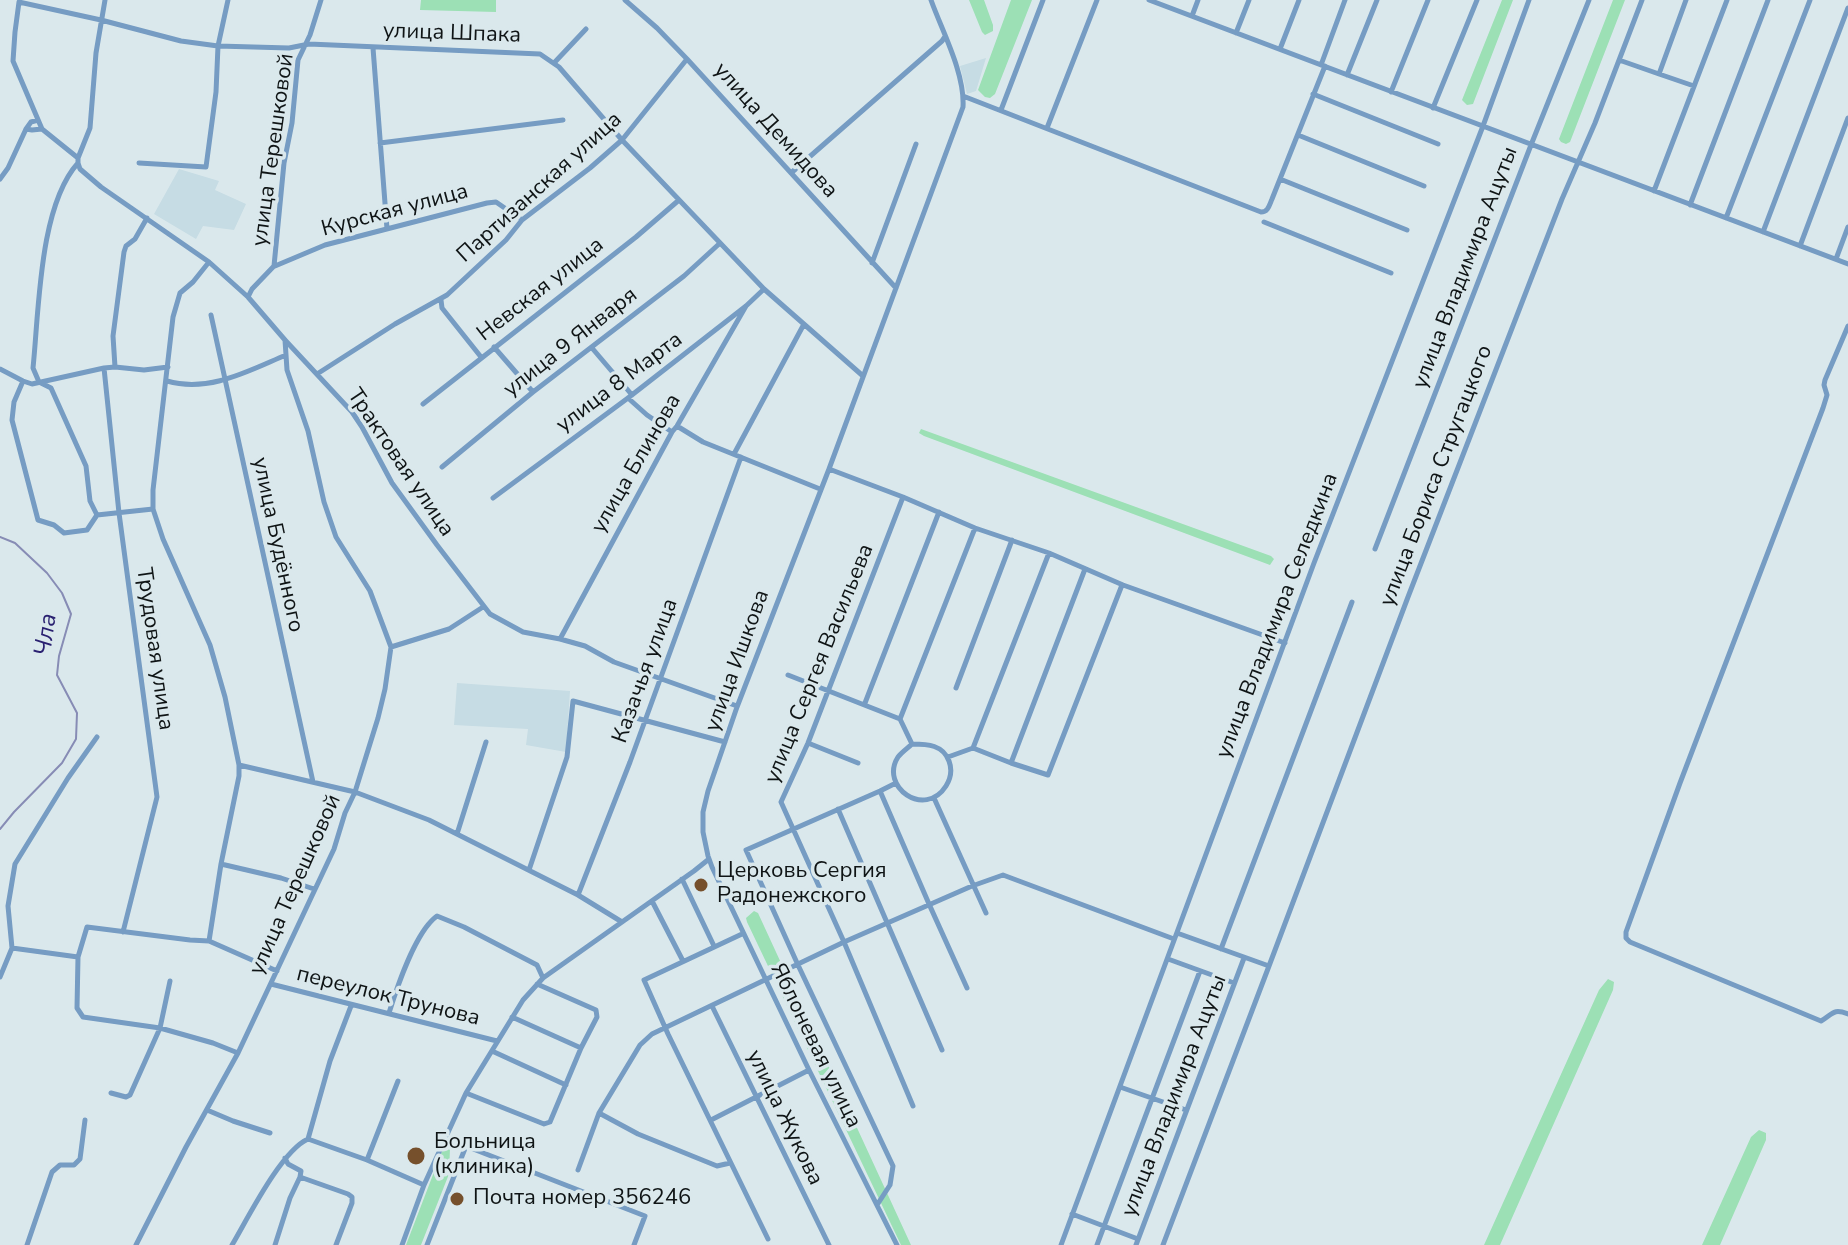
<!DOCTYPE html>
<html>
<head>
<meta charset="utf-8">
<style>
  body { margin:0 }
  canvas { display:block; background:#dae8ec }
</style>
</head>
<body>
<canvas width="1848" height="1245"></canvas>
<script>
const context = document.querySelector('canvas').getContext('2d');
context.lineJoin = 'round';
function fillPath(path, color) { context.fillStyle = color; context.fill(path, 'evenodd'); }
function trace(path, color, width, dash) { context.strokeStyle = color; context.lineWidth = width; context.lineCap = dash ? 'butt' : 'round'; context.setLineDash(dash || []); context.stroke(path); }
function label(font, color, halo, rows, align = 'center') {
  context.font = font + ' "Nunito Sans",sans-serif'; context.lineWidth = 7; context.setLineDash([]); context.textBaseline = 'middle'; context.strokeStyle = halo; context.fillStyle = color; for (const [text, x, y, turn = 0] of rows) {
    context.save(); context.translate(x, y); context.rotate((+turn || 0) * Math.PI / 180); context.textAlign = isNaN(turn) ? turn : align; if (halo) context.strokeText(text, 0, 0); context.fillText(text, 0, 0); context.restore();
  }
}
fillPath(new Path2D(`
  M986 58 976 91 967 94 960 66Z
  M179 169 219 181 215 190 246 204 234 230 203 226 196 239 154 214Z
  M457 683 570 691 566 752 526 745 528 729 454 725Z`), '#c6dce4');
fillPath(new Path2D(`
  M421 0H496V12L420 10Z
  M969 0H984L993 25V31L985 35 982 32Z
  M1011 0H1032L995 94 990 98 985 97 978 90Z
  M1502 0H1513L1473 104 1467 105 1462 100Z
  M1613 0H1625L1570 142 1566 144 1561 142 1559 139Z
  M921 429 1271 556 1274 559 1270 565 924 436 919 433Z
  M754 911 758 913 911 1245H901L747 922 746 918Z
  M1608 979 1614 982 1613 990 1500 1245H1484L1599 990Z
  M1759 1130 1766 1133V1140L1720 1245H1702L1751 1137Z
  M444 1146 450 1148 449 1174 421 1245H406Z`), '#9ce0b5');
trace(new Path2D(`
  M0 537 15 543 47 573 62 593 71 614 59 656 57 675 77 713 76 739 62 763 14 812 0 829`), '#878cb5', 2);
trace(new Path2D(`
  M625 0 657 28 687 59 896 288
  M1149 0 1848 264
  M1192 16 1198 0
  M1236 33 1249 0
  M373 48 387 229
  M1280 49 1299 0
  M1619 60 1659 74 1686 0
  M554 63 586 29
  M1321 65 1345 0
  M1659 74 1694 86
  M1347 75 1377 0
  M1391 92 1428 0
  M1313 94 1438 144
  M963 96 1261 212C1268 212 1269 206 1272 199L1325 66
  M1433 108 1477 0
  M1001 110 1043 0
  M1047 128 1097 0
  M26 129 31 122 38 120
  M1298 135 1424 186
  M380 143 563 120
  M78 158 42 129 13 61 15 32 19 2 101 20 181 41 218 46 289 48 309 44 540 54 559 67 622 140 764 289 863 376
  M78 163 80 169 101 187 209 262 248 297 285 340 352 412 362 427 392 483 437 545 490 614 523 632 560 639 585 646 614 662 737 706
  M139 163 206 167 216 92 218 46 228 0
  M791 173 942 41 944 38
  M0 179 8 168 26 129 32 130 42 129
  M1280 179 1407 230
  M1654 191 1727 0
  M1690 205 1768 0
  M1726 218 1810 0
  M1264 222 1391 273
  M1763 232 1848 8
  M1800 246 1848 118
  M1836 259 1848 227
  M872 263 916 144
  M275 266 325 245 487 203 496 202 522 220
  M248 297 252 289 274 266 284 163 292 123 298 60 310 35 321 0
  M441 300 442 308 481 357
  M211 315 313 782
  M1848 326 1825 380 1824 385 1827 395 1823 408 1680 783 1626 932V938L1630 942 1821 1021C1833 1014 1833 1008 1848 1014
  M494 347 533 392
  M592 348 632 395
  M115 367 113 336 124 252 126 246 135 239 147 218
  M104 368 119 513 157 797 123 932
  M0 369 23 381 32 384 104 368 115 367 144 370 168 367
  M317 374 395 324 447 295 506 240 522 220 590 168 622 140 687 59
  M23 381 14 402 12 420 38 520 54 525 64 533 87 530 97 515 153 509
  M167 381C209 393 248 371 286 355
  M628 398 647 415 672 432
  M423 404 636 237 679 200
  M677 426 703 442 820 489
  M734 454 804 324
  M442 467 533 392 684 276 719 244
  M829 469 903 497 975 528 1049 553 1123 585 1285 643
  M903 497 808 743 781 802 844 942 913 1106
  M493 498 628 398 746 306 764 289
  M97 515 90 501 86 466 51 388 39 382 33 368C39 311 39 206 78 163V158L90 128 96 53 105 0
  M1375 549 1531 145 1589 0
  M560 639 672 432 677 426 746 306
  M391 647 449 629 483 607
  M788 675 900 719 912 744
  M956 688 1012 540
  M865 703 939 512
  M900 719 975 528
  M808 743 858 763
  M912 744C928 744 943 745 949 761 952 769 951 778 946 786 925 819 879 787 898 757 902 752 908 748 912 744Z
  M973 748 1049 553
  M948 757 973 748 1011 763 1048 775 1122 585
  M1011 763 1085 569
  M239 765 355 792 429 820 578 895 622 922
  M880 791 929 904 967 988
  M934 798 986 913
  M838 809 942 1050
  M457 834 486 742
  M221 864 281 878 314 889
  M529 870 567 757 573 701 725 742
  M682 879 714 946
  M578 895 630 762 741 457
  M652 901 683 961
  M1177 933 1269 966 1408 597 1562 199 1595 123 1642 0
  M742 934 644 980 668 1034 768 1239
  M209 941 221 864 239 776V765L225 697 210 645 163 539 153 509V490L173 317 180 293 193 282 209 262
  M12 948 78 957
  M1221 949 1352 602
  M1168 959 1234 983
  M0 977 12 948 8 906 15 864 68 778 97 737
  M271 984 497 1041
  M712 1006 829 1245
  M389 1013C397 987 416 931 437 916L464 927 537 965 543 978
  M512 1017 581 1048
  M492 1051 566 1085
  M238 1053 213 1043 160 1028 83 1017 77 1008 78 957 87 927 190 940 209 941 277 971
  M1120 1087 1186 1110
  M111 1093 126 1097 130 1095 160 1028 170 981
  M466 1093 544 1124 550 1122 581 1048 597 1017 596 1010 537 984
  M207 1110 233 1121 270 1133
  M599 1113 638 1134 717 1166 730 1163
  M711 1120 809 1070
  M445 1138 645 1216 634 1245
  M308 1139 367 1160 424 1185
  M285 1158 288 1164 301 1171 300 1177 348 1194 352 1197V1203L336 1245
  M367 1160 398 1081
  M578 1170 599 1113 640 1045 652 1034 844 942 972 886 1003 875 1174 939
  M877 1205 890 1185 893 1166 798 965 746 850 880 791 896 783
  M1072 1214 1138 1239
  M27 1245 52 1172 60 1165H74L80 1159 85 1120
  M136 1245 186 1147 238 1053 334 849 345 813 355 792 378 718 385 689 391 647 370 591 336 537 324 502 308 431 287 370 285 340
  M232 1245C248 1218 281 1151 308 1139L330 1061 351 1006
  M275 1245 290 1198 300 1177
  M402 1245 424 1185 466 1093 523 1000 543 978 694 871 709 859
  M427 1245 466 1146
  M897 1245 809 1070 712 867 708 856 703 832V812L708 791 737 707 829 469 963 107C965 73 942 31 931 0
  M1061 1245 1314 563 1483 126 1529 0
  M1097 1245 1200 971
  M1136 1245 1244 958
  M1163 1245 1269 966`), '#769cc3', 5);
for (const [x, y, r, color] of [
  [701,885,8,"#76502c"],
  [416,1156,10,"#76502c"],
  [457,1199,8,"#76502c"]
]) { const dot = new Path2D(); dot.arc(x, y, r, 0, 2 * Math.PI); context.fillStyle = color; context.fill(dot); trace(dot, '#dae8ec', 3); }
label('22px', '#0f1415', '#dae8ec', [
  ["улица Шпака",452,34,2],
  ["улица Демидова",775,131,48],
  ["улица Терешковой",274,150,-82],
  ["Партизанская улица",540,188,-42],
  ["Курская улица",395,211,-15],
  ["улица Владимира Ацуты",1466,268,-69],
  ["Невская улица",541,290,-38],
  ["улица 9 Января",571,343,-38],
  ["улица 8 Марта",620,383,-37],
  ["Трактовая улица",400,463,56],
  ["улица Блинова",637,464,-60],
  ["улица Бориса Стругацкого",1437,476,-69],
  ["улица Будённого",277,545,78],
  ["улица Владимира Селедкина",1278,616,-69],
  ["Трудовая улица",154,649,82],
  ["улица Ишкова",738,661,-70],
  ["улица Сергея Васильева",820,664,-68],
  ["Казачья улица",646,671,-70],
  ["улица Терешковой",296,885,-66],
  ["переулок Трунова",388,997,14],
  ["Яблоневая улица",815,1046,64],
  ["улица Владимира Ацуты",1175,1096,-69],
  ["улица Жукова",784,1118,64]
]);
label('22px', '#0f1415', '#dae8ec', [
  ["Церковь Сергия",717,872],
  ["Радонежского",717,897],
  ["Больница",434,1143],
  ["(клиника)",434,1168],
  ["Почта номер 356246",473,1199]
], 'left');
label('italic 24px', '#2a2171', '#dae8ec', [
  ["Чла",47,635,-82]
]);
</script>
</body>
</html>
